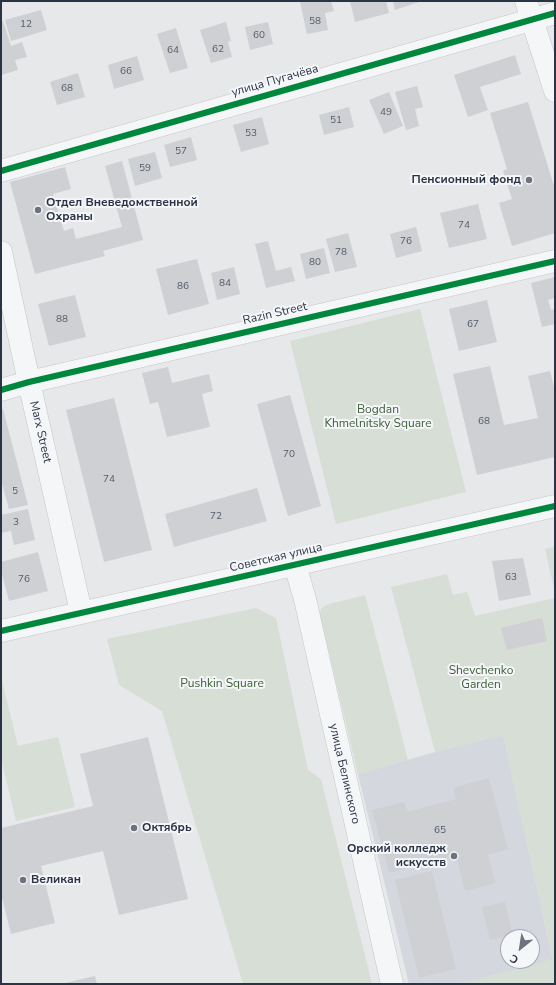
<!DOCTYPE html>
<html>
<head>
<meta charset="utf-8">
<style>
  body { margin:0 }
  #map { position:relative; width:556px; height:985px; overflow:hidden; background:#e6e8ea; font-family:"Nunito Sans",sans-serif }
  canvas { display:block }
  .frame { position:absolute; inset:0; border:2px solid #2b3445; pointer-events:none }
  .north { position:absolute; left:500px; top:929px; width:40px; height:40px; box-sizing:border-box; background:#f4f6f9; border:1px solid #a4a8b1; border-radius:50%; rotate:210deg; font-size:11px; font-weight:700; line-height:16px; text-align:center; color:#2b3445 }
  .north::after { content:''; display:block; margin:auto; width:14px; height:18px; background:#6c737f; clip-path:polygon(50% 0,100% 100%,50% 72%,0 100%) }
</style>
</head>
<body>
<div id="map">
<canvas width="556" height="985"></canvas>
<div class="frame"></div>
<div class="north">С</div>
</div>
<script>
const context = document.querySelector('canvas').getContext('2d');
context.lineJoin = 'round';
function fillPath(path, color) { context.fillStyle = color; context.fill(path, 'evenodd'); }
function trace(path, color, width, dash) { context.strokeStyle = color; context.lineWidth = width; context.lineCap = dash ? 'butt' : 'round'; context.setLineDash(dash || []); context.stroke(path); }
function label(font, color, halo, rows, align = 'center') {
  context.font = font + ' "Nunito Sans",sans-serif'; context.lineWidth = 4; context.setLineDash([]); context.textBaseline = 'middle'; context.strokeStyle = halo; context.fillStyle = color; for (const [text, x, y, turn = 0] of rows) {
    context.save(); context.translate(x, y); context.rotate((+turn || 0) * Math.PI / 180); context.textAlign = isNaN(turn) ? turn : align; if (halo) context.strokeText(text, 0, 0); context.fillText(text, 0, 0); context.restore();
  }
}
fillPath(new Path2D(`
  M503 735 553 960 459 984H409L358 774 435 752ZM508 937H532V961H508Z`), '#d4d7dd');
fillPath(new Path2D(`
  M420 309 466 492 336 524 290 341Z
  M555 547V593L545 549Z
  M447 574 453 595 467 592 475 616 555 598V984H459L553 959 503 736 435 752 391 587Z
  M365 595 408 760 358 774 320 615 321 609 326 605Z
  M256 608 276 618 308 770 321 779 372 984H243L162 711 119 685 107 639Z
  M1 677 18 746 58 737 75 807 16 821 1 758Z`), '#d6ded6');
fillPath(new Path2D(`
  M305 1H331L334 11 325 13 328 30 307 34 300 2Z
  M350 1H386L389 13 355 22Z
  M393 1H422L395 10Z
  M41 10 47 30 11 41 5 20Z
  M3 21 11 46 22 42 27 57 15 60 18 70 1 75V22Z
  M226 22 231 41 228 42 232 57 211 63 200 30Z
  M268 22 273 44 250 50 245 27Z
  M176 28 188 68 170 73 157 34Z
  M515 55 521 74 480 87 488 110 468 117 454 75Z
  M137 56 144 80 114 89 108 65Z
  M78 73 85 97 57 105 50 82Z
  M417 86 423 107 415 109 419 126 406 130 395 92Z
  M389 92 403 126 384 134 369 100Z
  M528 102 555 189V233L512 246 499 203 512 199 503 171 507 169 490 113Z
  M349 107 354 127 324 135 319 115Z
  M262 117 269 144 241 152 233 125Z
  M191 137 197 160 170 167 164 145Z
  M155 152 162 178 135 186 128 159Z
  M122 161 143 240 103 251 105 256 35 274 10 182 65 167 71 189 53 194 64 231 73 228 76 239 122 227 105 166Z
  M478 204 487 239 449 248 440 213Z
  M416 227 422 251 396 258 390 234Z
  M348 233 357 267 335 272 326 239Z
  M268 241 276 271 291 267 295 281 266 288 255 244Z
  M324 248 330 273 306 279 300 254Z
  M197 259 209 304 168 315 156 269Z
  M234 267 240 294 217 300 211 273Z
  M555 277V298L548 300 551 310 555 309V324L542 327 531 283Z
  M75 295 86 337 49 346 38 304Z
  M487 300 497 342 459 351 449 309Z
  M490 366 504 425 538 418 528 376 550 371 555 391V457L477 475 453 374Z
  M168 367 172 383 209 374 213 391 202 394 210 427 167 437 158 402 150 404 142 373Z
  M290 395 321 506 288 516 257 404Z
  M114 398 152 550 104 562 66 410Z
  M1 409H3L28 505 9 509 1 480Z
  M257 488 267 521 174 547 165 514Z
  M28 509 35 540 14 545 11 531 1 533V515Z
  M38 552 48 591 9 601 1 570V562Z
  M523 558 531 595 499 601 492 561Z
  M542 618 547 641 507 650 501 628Z
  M148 737 188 899 119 915 103 851 41 866 55 923 11 934 1 893V828L93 806 80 754Z
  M489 778 508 849 488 855 495 883 465 891 456 855 389 873 372 810 404 802 407 812 456 799 453 788Z
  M432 871 456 969 419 978 395 880Z
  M505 902 513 935 490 940 482 907Z
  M95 976 97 984H65V983Z`), '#ced0d3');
const minor = new Path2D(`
  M526 1 555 91
  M1 171 555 13
  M1 252 29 382 81 612
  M1 390 29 382 555 261
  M295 565 305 599 392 984
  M1 631 555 506`);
trace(minor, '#c4c6c8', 23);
trace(minor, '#f5f6f7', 22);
trace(new Path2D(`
  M1 171 555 13
  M1 390 29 382 555 261
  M1 631 555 506`), '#00873e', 6);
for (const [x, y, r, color] of [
  [529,180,4,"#6c737f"],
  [38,210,4,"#6c737f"],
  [134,828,4,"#6c737f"],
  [454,856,4,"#6c737f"],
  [23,880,4,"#6c737f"]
]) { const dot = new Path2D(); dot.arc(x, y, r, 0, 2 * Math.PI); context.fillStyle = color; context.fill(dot); trace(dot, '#f4f6f9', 1.5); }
label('10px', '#545c69', null, [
  ["58",315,22],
  ["12",26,25],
  ["60",259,36],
  ["62",218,50],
  ["64",173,51],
  ["66",126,72],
  ["68",67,89],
  ["49",386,113],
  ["51",336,121],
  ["53",251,134],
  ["57",181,152],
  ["59",145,169],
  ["74",464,226],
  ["76",406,242],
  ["78",341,253],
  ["80",315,263],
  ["84",225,284],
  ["86",183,287],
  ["88",62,320],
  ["67",473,325],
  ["68",484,422],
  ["70",289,455],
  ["74",109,480],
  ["5",15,492],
  ["72",216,517],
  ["3",16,523],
  ["63",511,578],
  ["76",24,580],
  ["65",440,831]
]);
label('12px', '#2b3445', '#f4f6f9', [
  ["улица Пугачёва",275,81,-16],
  ["Razin Street",275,314,-13],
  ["Marx Street",40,432,77],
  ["Советская улица",276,558,-13],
  ["улица Белинского",344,774,77]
]);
label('bold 12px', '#2b3445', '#f4f6f9', [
  ["Пенсионный фонд",521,180,"right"],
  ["Отдел Вневедомственной",46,203],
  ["Охраны",46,217],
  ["Октябрь",142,828],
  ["Орский колледж",446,849,"right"],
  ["искусств",446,863,"right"],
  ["Великан",31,880]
], 'left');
label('12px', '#3f6138', '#f4f6f9', [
  ["Bogdan",378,410],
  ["Khmelnitsky Square",378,424],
  ["Shevchenko",481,671],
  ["Garden",481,685],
  ["Pushkin Square",222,684]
]);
</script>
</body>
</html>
